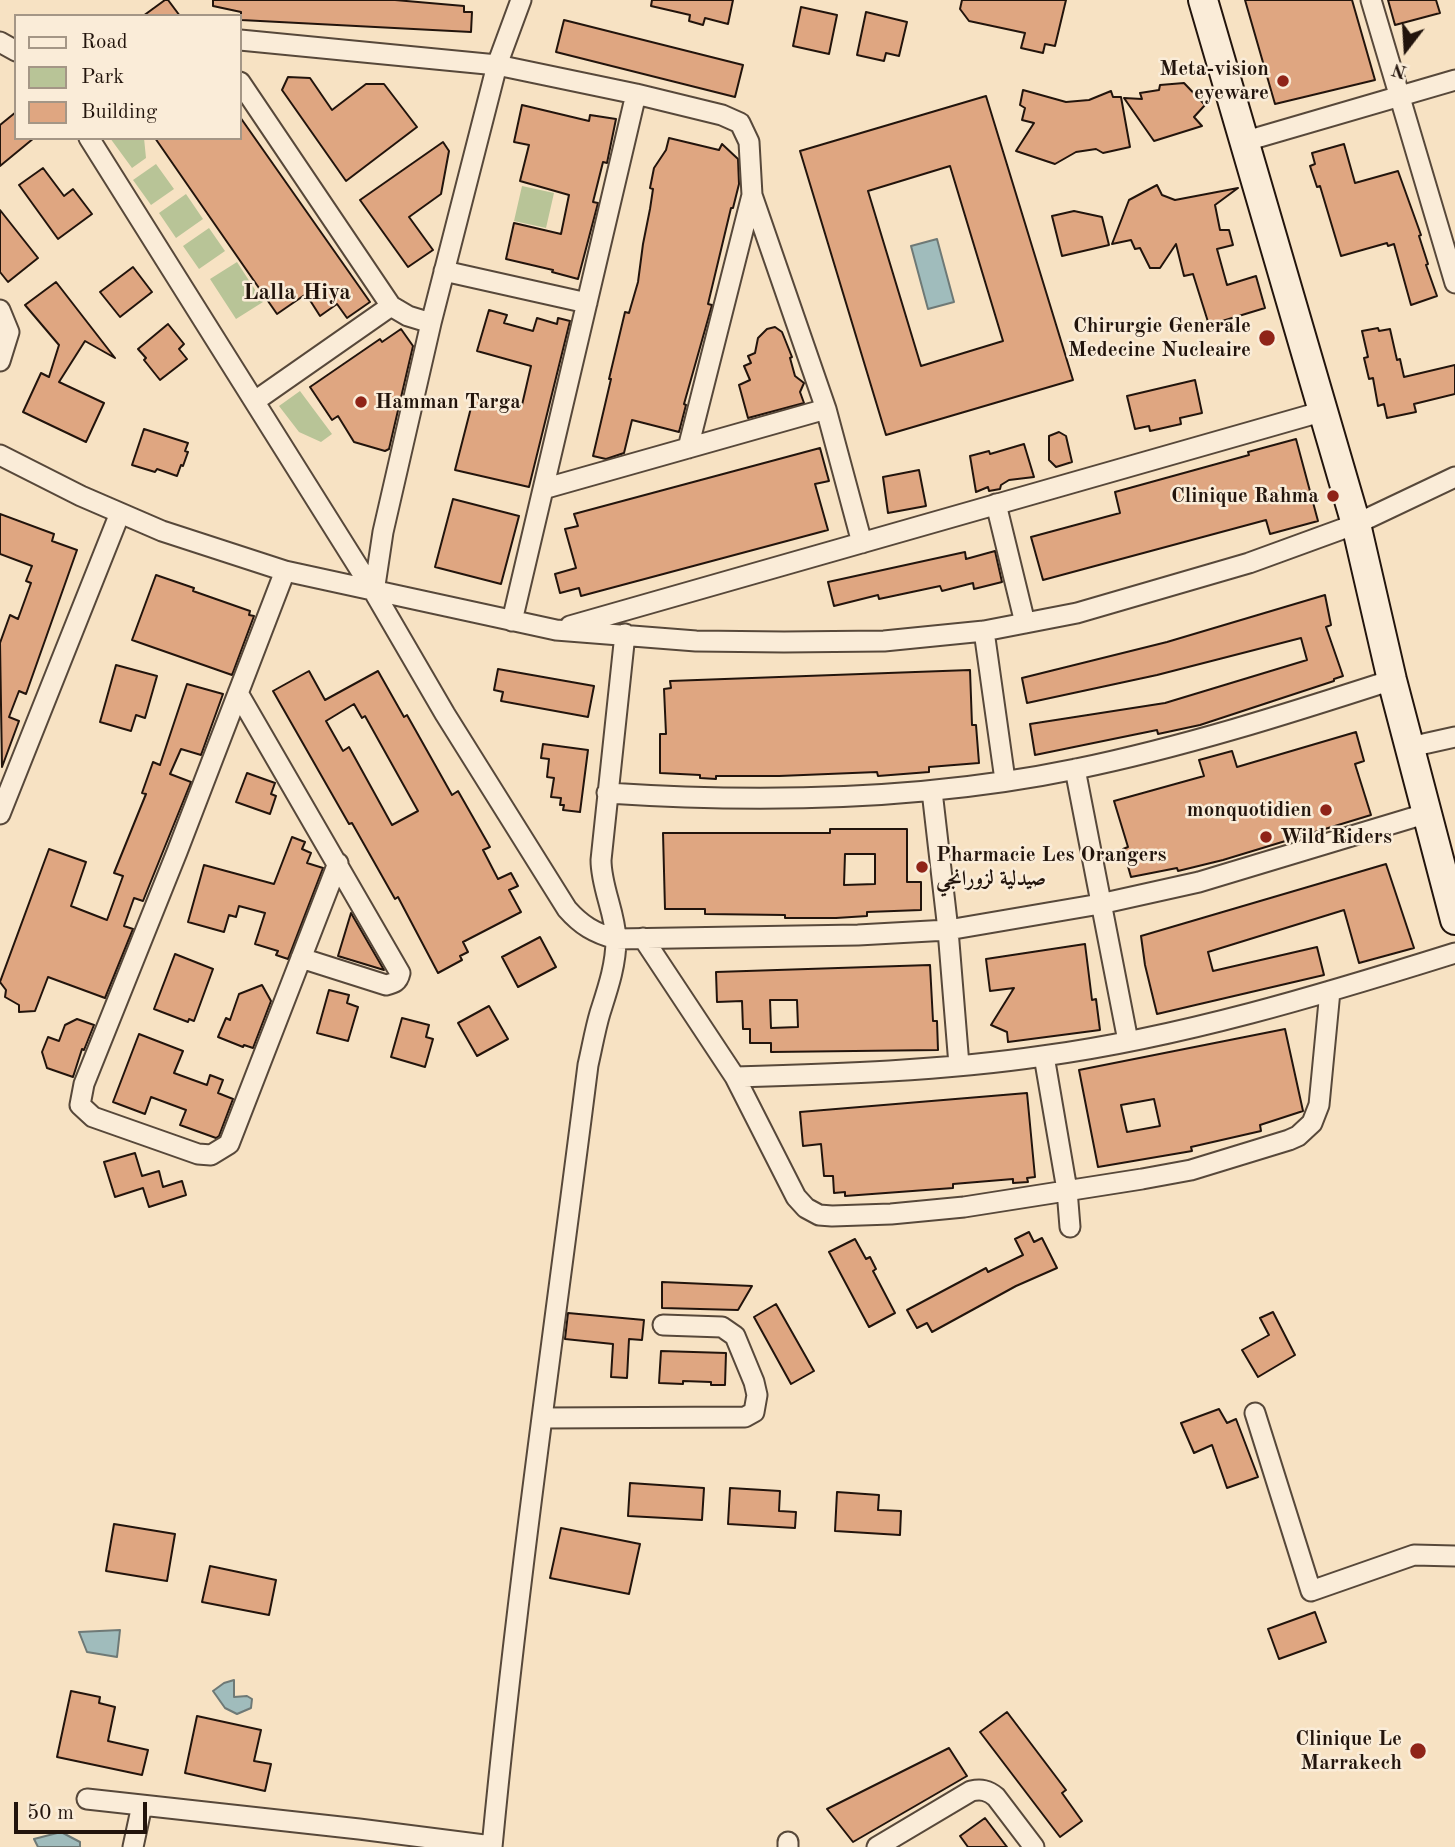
<!DOCTYPE html>
<html>
<head>
<meta charset="utf-8">
<style>
  body { margin:0 }
  #map { position:relative; width:1455px; height:1847px; overflow:hidden; background:#f7e2c3; font-family:"Old Standard TT",serif }
  canvas { display:block }
  .legend { position:absolute; left:14px; top:14px; width:228px; height:126px; box-sizing:border-box; background:#faecd8; border:2px solid #a49686; margin:0; padding:9px 12px; list-style:none; font-size:21px; color:#22140c }
  .legend li { display:flex; align-items:center; gap:14px; height:35px }
  .legend b { width:35px; border:2px solid #a49686 }
  .north { position:absolute; left:1371px; top:14px; width:70px; height:70px; -webkit-text-stroke:5px #faecd8; paint-order:stroke; rotate:197deg; font-size:19px; font-weight:700; line-height:28px; text-align:center; color:#22140c }
  .north::after { content:''; display:block; margin:auto; width:24px; height:32px; background:#22140c; clip-path:polygon(50% 0,100% 100%,50% 72%,0 100%) }
  .scale { position:absolute; left:14px; top:1802px; width:133px; height:32px; box-sizing:border-box; border:4px solid #22140c; border-top:0; padding-left:9px; font-size:21px; line-height:24px; white-space:nowrap; color:#22140c; -webkit-text-stroke:5px #faecd8; paint-order:stroke }
</style>
</head>
<body>
<div id="map">
<canvas width="1455" height="1847"></canvas>
<ul class="legend">
<li><b style="height:9px;background:#faecd8"></b>Road</li>
<li><b style="height:19px;background:#b8c497"></b>Park</li>
<li><b style="height:19px;background:#dfa681"></b>Building</li>
</ul>
<div class="north">N</div>
<div class="scale">50 m</div>
</div>
<script>
const context = document.querySelector('canvas').getContext('2d');
context.lineJoin = 'round';
function fillPath(path, color) { context.fillStyle = color; context.fill(path, 'evenodd'); }
function trace(path, color, width, dash) { context.strokeStyle = color; context.lineWidth = width; context.lineCap = dash ? 'butt' : 'round'; context.setLineDash(dash || []); context.stroke(path); }
function label(font, color, halo, rows, align = 'center') {
  context.font = font + ' "Old Standard TT",Amiri,serif'; context.lineWidth = 5; context.setLineDash([]); context.textBaseline = 'middle'; context.strokeStyle = halo; context.fillStyle = color; for (const [text, x, y, turn = 0] of rows) {
    context.save(); context.translate(x, y); context.rotate((+turn || 0) * Math.PI / 180); context.textAlign = isNaN(turn) ? turn : align; if (halo) context.strokeText(text, 0, 0); context.fillText(text, 0, 0); context.restore();
  }
}
fillPath(new Path2D(`
  M110 138H144L146 158 132 168Z
  M156 164 174 189 151 205 133 180Z
  M522 186 554 193 546 228 514 221Z
  M186 194 203 219 176 238 159 213Z
  M209 228 225 251 199 269 183 246Z
  M237 262 263 302 236 319 210 279Z
  M300 391 332 434 321 442 299 432 279 406Z`), '#b8c497');
const water = new Path2D(`
  M937 239 954 302 928 309 911 246Z
  M120 1630 117 1657 87 1652 79 1632Z
  M234 1680V1697L247 1696 252 1699 251 1708 237 1714 225 1708 213 1691 224 1683Z
  M61 1832 80 1842V1847H38L34 1839Z`);
fillPath(water, '#a0bcbc');
trace(water, '#6e7976', 2);
const building = new Path2D(`
  M165 0H168L180 16H143Z
  M213 0H395L464 6V12H472L471 32 241 20V12L213 6Z
  M652 0H733L728 24 705 18 703 25 689 21 690 15 651 6Z
  M962 0H1066L1055 46 1045 44 1043 53 1021 48 1025 33 969 21 960 9Z
  M1245 0H1352L1375 80 1275 104Z
  M1388 0H1436L1440 13 1395 25Z
  M801 7 837 15 829 54 793 46Z
  M866 12 907 22 899 56 886 53 884 61 857 55Z
  M564 20 743 65 735 97 556 52Z
  M288 77 310 78 332 110 366 84H384L417 127 346 181 282 90Z
  M1184 83 1205 105 1194 117 1202 126 1154 141 1124 98 1142 99 1140 93 1159 90 1160 85Z
  M1023 90 1066 102 1089 100 1111 91 1113 97H1121L1130 147 1103 153 1096 149 1076 152 1055 164 1016 151 1034 123 1022 120 1025 108 1020 105Z
  M986 96 1073 380 886 435 800 151ZM950 166 1003 341 921 366 868 191Z
  M522 105 589 121 590 115 616 119 607 163 603 162 593 202 598 203 578 279 552 272 553 270 506 259 514 223 561 234 569 195 520 181 529 145 514 142Z
  M16 112V138H34L0 166V125Z
  M240 117 370 302 347 318 337 304 320 316 306 294 277 314 155 138H240Z
  M669 138 719 150 722 144 738 159 739 184 733 208H731L708 304 712 305 684 404 686 405 679 432 632 420 624 453 606 459 593 456 611 379H609L625 312 629 313 638 282 643 244 650 209 653 189 650 188 654 168 666 150Z
  M443 142 449 151 441 194 409 217 433 250 408 267 360 200Z
  M1344 144 1355 183 1398 171 1421 235 1419 236 1428 264 1426 265 1437 296 1411 305 1394 244 1388 246 1387 243 1341 256 1320 186 1317 187 1310 166 1315 164 1312 153Z
  M43 168 64 196 73 189 92 214 58 239 19 185Z
  M1157 185 1162 195 1175 200 1238 188 1215 205 1220 230H1229L1233 245 1217 249 1227 285 1256 276 1265 308 1209 325 1193 274 1184 276 1176 244 1160 268H1150L1140 248 1135 249 1131 240 1112 244 1129 200Z
  M0 210 38 258 8 282 0 272Z
  M1074 211 1102 217 1109 245 1062 256 1052 216Z
  M133 267 152 292 120 317 100 292Z
  M56 282 115 358 85 341 59 382 104 403 86 442 23 412 41 373 49 377 59 345 25 305Z
  M489 310 507 315 504 323 533 331 537 318 557 324 558 318 570 321 529 487 455 470 474 396 519 406 522 405 531 366 477 351Z
  M168 324 184 344 179 349 187 359 160 380 144 360 146 358 138 349Z
  M775 327 782 332 792 357 790 358 795 376 804 383 800 392 804 403 748 418 739 385 750 380 744 366 751 363 748 356 755 353 758 338 767 329Z
  M1378 328 1379 331 1390 329 1397 360 1400 359 1404 377 1455 365V394L1414 404 1416 412 1387 418 1384 404 1378 406 1373 378 1369 379 1364 358 1368 357 1362 331Z
  M401 329 413 346 389 449 385 451 354 442 338 416 332 420 310 387 380 339 382 342Z
  M1195 380 1202 413 1180 418 1181 424 1150 431 1149 426 1135 429 1127 396Z
  M144 429 188 443 185 451 188 452 183 466 181 465 177 476 157 469 155 472 132 465Z
  M1059 432 1066 436 1072 462 1056 467 1049 460V436Z
  M1296 439 1318 521 1270 534 1266 520 1043 580 1031 537 1120 513 1115 492 1249 455 1248 452Z
  M1024 444 1034 477 1009 480 1001 485 1000 489 989 491 988 487 976 492 970 456 989 451 990 454Z
  M820 448 829 481 815 484 828 530 581 596 579 588 560 593 555 574 576 568 565 529 578 526 574 514Z
  M919 470 926 506 888 513 883 477Z
  M453 499 519 516 501 584 435 567Z
  M0 514 54 534 52 541 77 550 26 694 19 691 9 717 19 721 2 767 0 643 10 615 18 619 31 583 26 581 32 566 0 554Z
  M995 551 1002 582 974 589 973 583 942 591 940 586 879 599 878 595 834 606 828 582 965 552 966 559Z
  M156 575 194 588 193 591 250 611 249 615 254 616 232 675 132 640Z
  M1325 595 1331 625 1326 627 1343 676 1334 679V681L1200 725 1158 734 1157 730 1035 755 1030 724 1165 703 1307 660 1301 638 1157 675 1027 703 1022 678 1167 642Z
  M116 665 157 676 145 718 136 715 131 731 100 722Z
  M498 669 594 686 588 717 501 701 503 692 494 690Z
  M970 670 972 725H976L979 763 929 767V772L878 776 877 772 779 776H716V779L700 778V775L660 773V734H666L664 689 671 688 670 681Z
  M309 671 325 700 378 671 404 717 407 715 452 795 458 791 490 847 483 850 498 879 511 873 518 886 509 890 521 912 463 942 468 952 460 956 462 960 438 973 398 897 395 899 352 823 349 824 273 691ZM354 704 362 718 365 716 418 811 392 825 349 747 343 751 326 721Z
  M187 684 223 694 201 755 181 749 170 774 191 782 143 901 134 898 124 926 133 929 105 998 48 977 35 1011 19 1012V1005L5 997 6 990 0 982 49 849 86 862 71 906 107 920 123 876 114 873 146 794 142 793 153 762 160 765Z
  M1356 732 1364 761 1355 764 1371 815 1223 860 1178 871 1177 868 1131 877 1123 849 1128 847 1114 801 1204 776 1199 760 1232 751 1237 767Z
  M543 744 588 750 580 812 563 810 564 805H560L561 798 551 797 554 778 547 777 549 759 541 758Z
  M247 773 275 783 271 794 276 796 270 814 236 802Z
  M830 829H907V882H921V910L867 912V916L836 918H785V915L705 914V909H665L663 833H830ZM845 854H875V884L844 885Z
  M292 837 305 842 302 849 311 853 307 863 323 868 288 959 276 955 278 951 255 944 265 913 239 906 236 917 229 915 224 932 188 922 204 865 274 884Z
  M1386 864 1414 948 1359 963 1344 910 1208 952 1213 971 1317 947 1324 975 1157 1014 1145 965 1141 936Z
  M351 913 384 970 338 956Z
  M540 937 556 967 518 987 502 957Z
  M1085 944 1092 1000 1096 999 1100 1030 1008 1042 1007 1032 991 1025 1014 988 990 991 986 959Z
  M175 954 213 969 194 1021 189 1019 188 1022 154 1009Z
  M930 965 933 1021H937L938 1050 771 1052V1043H750V1029H743L742 1001 717 1002 716 972ZM770 1000H797L798 1027 771 1028Z
  M262 985 271 1001 253 1048 244 1045 243 1047 218 1037 226 1018 230 1020 239 994Z
  M329 990 349 995 347 1003 358 1007 348 1041 317 1033Z
  M489 1006 508 1039 477 1056 458 1023Z
  M402 1018 429 1025 426 1037 433 1039 425 1067 391 1057Z
  M77 1019 94 1025 84 1050 82 1049 73 1077 47 1068 42 1052 48 1037 59 1041 65 1025Z
  M1285 1029 1303 1111 1260 1125 1261 1131 1191 1147 1192 1151 1098 1167 1079 1070ZM1154 1099 1160 1126 1127 1132 1121 1105Z
  M139 1034 183 1051 174 1073 207 1085 210 1075 223 1080 218 1093 233 1099 219 1136 216 1138 180 1125 186 1110 151 1097 145 1114 113 1102Z
  M1027 1093 1035 1177 1027 1178 1028 1182 1013 1183V1179L953 1184V1188L845 1196V1192L834 1193 833 1176H824L821 1144 803 1146 800 1112Z
  M135 1153 142 1176 159 1171 163 1187 182 1181 186 1195 149 1207 143 1188 115 1197 104 1162Z
  M1029 1232 1034 1242 1042 1238 1057 1268 1016 1286 932 1332 927 1323 917 1328 907 1310 986 1268 988 1272 1023 1255 1015 1239Z
  M855 1239 866 1259 870 1257 876 1269 873 1271 895 1313 869 1327 829 1252Z
  M662 1282 752 1286 738 1310 662 1308Z
  M776 1304 814 1371 791 1384 754 1317Z
  M1273 1312 1295 1355 1258 1377 1242 1350 1269 1335 1260 1318Z
  M568 1313 644 1320 642 1340 629 1339 627 1378 611 1377 613 1344 565 1339Z
  M661 1351 726 1353 725 1385H711V1382L683 1381V1384L659 1383Z
  M1219 1409 1227 1423 1236 1419 1258 1477 1227 1488 1212 1445 1194 1453 1181 1423Z
  M630 1483 704 1488 702 1520 628 1516Z
  M730 1488 780 1491 779 1511 796 1512 795 1528 728 1524Z
  M837 1492 879 1495 878 1510 901 1511 900 1535 835 1531Z
  M114 1524 175 1534 167 1581 106 1571Z
  M561 1528 640 1544 629 1594 550 1578Z
  M210 1566 276 1580 269 1615 202 1602Z
  M1315 1612 1326 1642 1279 1659 1268 1629Z
  M71 1691 100 1697 99 1703 115 1707 108 1741 148 1750 142 1775 57 1757Z
  M1007 1712 1066 1790 1062 1793 1082 1821 1060 1837 980 1732Z
  M197 1716 261 1730 254 1761 271 1764 265 1791 185 1773Z
  M949 1748 967 1776 853 1842 827 1809Z
  M985 1818 1007 1847H968L960 1836Z`);
fillPath(building, '#dfa681');
trace(building, '#22140c', 2);
const street = new Path2D(`
  M1371 0 1455 283
  M240 40 497 65 636 94 722 115 740 123 749 142 752 195 826 409 862 543
  M0 42 16 51
  M240 82 391 306 408 316 431 323
  M89 138 374 592 445 714 567 909C581 925 594 933 616 939L858 935 948 930 1100 904 1199 882 1428 813
  M1246 141 1455 80
  M444 271 587 303
  M0 310 9 332 0 361
  M255 401 391 306
  M688 448 752 195
  M0 455 81 496 162 531 285 571 556 630 696 641 784 642 884 641 984 631 1077 613 1249 563 1356 524 1455 477
  M543 489 826 409
  M996 504 1025 623
  M285 571 177 852 84 1084 80 1105 93 1117 198 1154 211 1155 229 1144 338 863
  M374 592 383 532 431 323 497 65 521 0
  M512 621 636 94
  M570 626 1324 411
  M984 631 1005 780
  M238 693 400 973C398 982 394 983 386 985L301 958
  M1410 747 1455 737
  M1075 769 1128 1041
  M932 791 948 930 959 1065
  M607 793C759 803 926 800 1076 769 1183 747 1287 714 1392 680
  M0 814 120 513
  M643 938 735 1077 796 1197 806 1208 819 1215 832 1216 891 1214 964 1207 1142 1179 1191 1170 1289 1140 1298 1136 1312 1123 1319 1105 1330 991
  M1044 1056 1067 1190 1070 1227
  M735 1077C838 1074 941 1071 1043 1056 1182 1037 1321 995 1455 953
  M1255 1413 1311 1591 1414 1555 1455 1556
  M543 1418 745 1417 754 1412 757 1395 754 1382 735 1336 722 1327 663 1325
  M87 1799 359 1829 492 1846
  M133 1847 142 1805
  M492 1847C517 1586 555 1326 588 1065 592 1048 595 1030 600 1013 608 988 616 965 616 939 615 912 601 887 601 860L625 634
  M788 1847V1842
  M877 1847 971 1791C981 1789 988 1790 996 1797L1034 1847`);
const secondary = new Path2D(`
  M1203 0 1356 524 1392 680 1455 920`);
trace(street, '#57483a', 23);
trace(secondary, '#22140c', 32);
trace(street, '#faecd8', 19);
trace(secondary, '#faecd8', 28);
for (const [x, y, r, color] of [
  [1283,81,7,"#8f2418"],
  [1267,338,9,"#8f2418"],
  [361,402,7,"#8f2418"],
  [1333,496,7,"#8f2418"],
  [1326,810,7,"#8f2418"],
  [1266,837,7,"#8f2418"],
  [922,867,7,"#8f2418"],
  [1418,1751,9,"#8f2418"]
]) { const dot = new Path2D(); dot.arc(x, y, r, 0, 2 * Math.PI); context.fillStyle = color; context.fill(dot); trace(dot, '#faecd8', 2.5); }
label('bold 21px', '#22140c', '#faecd8', [
  ["Meta-vision",1269,69],
  ["eyeware",1269,93],
  ["Chirurgie Generale",1251,326],
  ["Medecine Nucleaire",1251,350],
  ["Hamman Targa",375,402,"left"],
  ["Clinique Rahma",1319,496],
  ["monquotidien",1312,810],
  ["Wild Riders",1280,837,"left"],
  ["Pharmacie Les Orangers",936,855,"left"],
  ["صيدلية لزورانجي",936,879,"left"],
  ["Clinique Le",1402,1739],
  ["Marrakech",1402,1763]
], 'right');
label('bold 23px', '#22140c', '#faecd8', [
  ["Lalla Hiya",297,293]
]);
</script>
</body>
</html>
